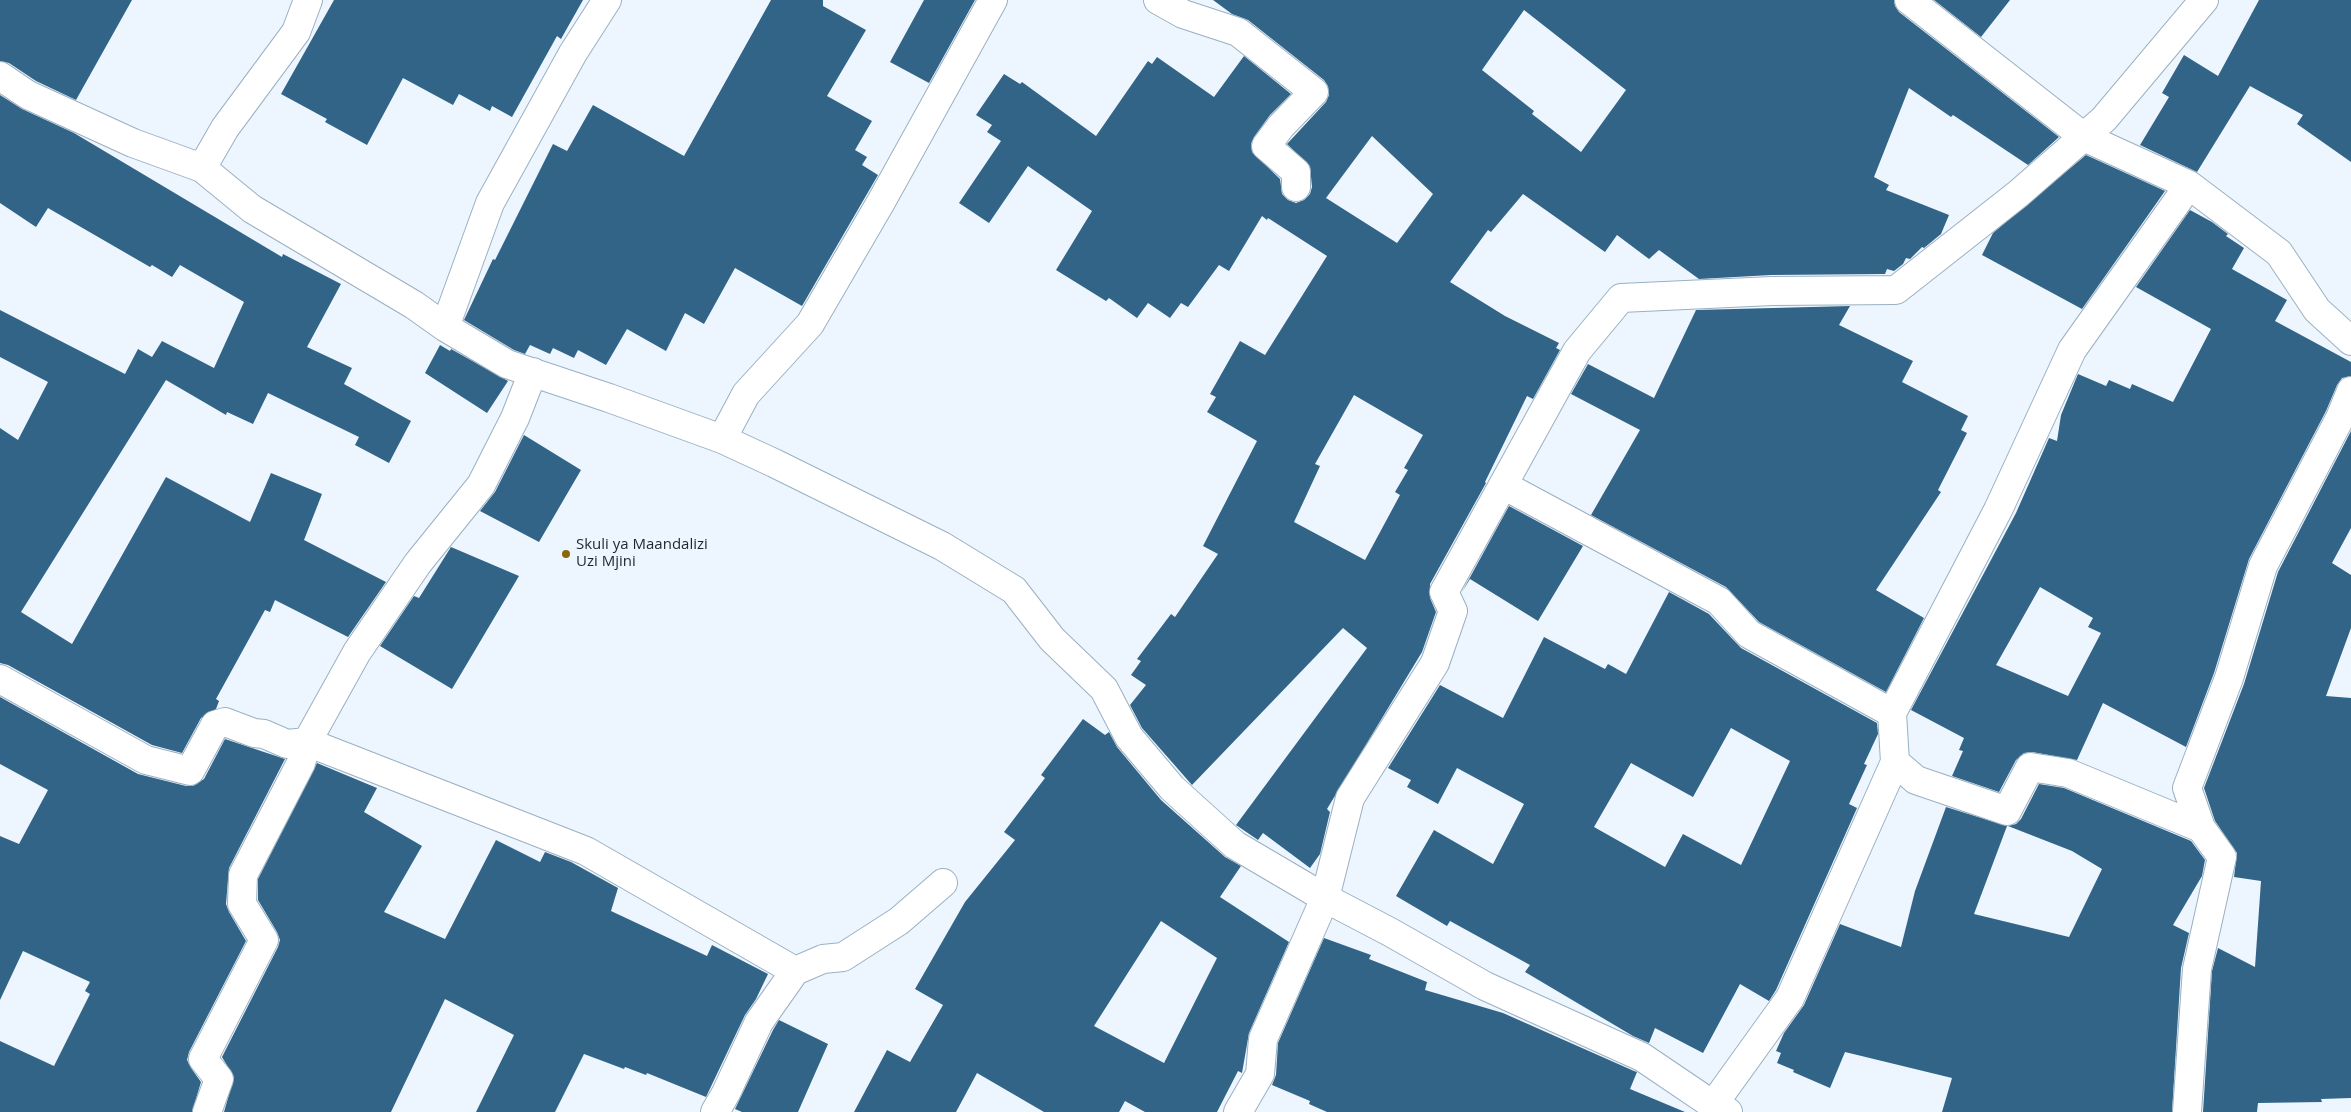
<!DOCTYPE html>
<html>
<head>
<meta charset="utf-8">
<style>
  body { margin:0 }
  canvas { display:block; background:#edf6fe }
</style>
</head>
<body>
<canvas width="2351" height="1112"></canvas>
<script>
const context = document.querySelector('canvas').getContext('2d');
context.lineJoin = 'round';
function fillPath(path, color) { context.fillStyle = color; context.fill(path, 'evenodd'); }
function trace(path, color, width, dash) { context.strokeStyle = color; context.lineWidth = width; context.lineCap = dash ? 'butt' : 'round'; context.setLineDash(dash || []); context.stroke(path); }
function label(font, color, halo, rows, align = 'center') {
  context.font = font + ' "Open Sans",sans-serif'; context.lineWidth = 5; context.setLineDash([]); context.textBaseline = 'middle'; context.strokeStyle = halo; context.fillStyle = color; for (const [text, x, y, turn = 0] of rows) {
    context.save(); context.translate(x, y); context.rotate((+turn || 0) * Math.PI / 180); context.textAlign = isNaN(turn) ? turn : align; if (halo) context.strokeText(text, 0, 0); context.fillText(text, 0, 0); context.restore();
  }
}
fillPath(new Path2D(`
  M0 0H132L76 100 36 81 9 63 0 61Z
  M334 0H583L561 39 557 36 512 117 492 106 490 111 459 94 453 105 403 78 367 145 325 122 327 119 281 94Z
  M771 0H823V6L866 30 827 96 872 121 855 150 867 157 862 165 878 175 802 306 735 268 704 324 685 313 666 351 627 329 606 365 578 350 574 358 553 348 550 354 530 345 525 354 514 350 464 320 493 259 495 260 553 144 567 151 593 105 684 156Z
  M924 0H975L929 83 890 62Z
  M1213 0H1894L1895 6 1899 12 2059 137 2028 165 1953 115 1951 117 1909 88 1874 177 1889 185 1886 190 1949 215 1941 234 1924 248 1922 247 1910 259 1906 258 1903 264 1894 271 1887 269 1885 274 1771 275 1699 279 1659 250 1649 259 1617 235 1605 252 1523 194 1491 232 1488 230 1450 282 1505 316 1559 343 1556 348 1560 350 1533 399 1527 396 1485 482 1486 483 1430 584V598L1436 612 1422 652 1327 809 1330 812 1320 854 1310 868 1263 833 1258 840 1236 825 1367 648 1343 628 1192 785 1142 728 1130 705 1146 685 1131 675 1141 661 1137 659 1171 614 1175 617 1218 554 1203 546 1257 441 1207 412 1216 397 1210 394 1240 341 1265 355 1327 256 1268 218 1267 220 1262 216 1229 271 1219 265 1188 307 1181 303 1170 318 1148 303 1137 318 1109 298 1106 301 1056 270 1092 211 1028 166 989 223 959 203 1001 141 987 132 992 125 976 115 1004 74 1020 84 1022 82 1096 136 1148 61 1152 64 1157 57 1214 97 1244 56 1291 94 1270 115 1254 137 1251 144 1252 152 1280 179 1282 194 1288 200 1296 203 1304 200 1310 194 1312 187 1310 166 1287 144 1326 102 1329 95 1328 86 1324 80 1248 20 1232 14ZM1524 10 1626 90 1581 152 1532 114 1534 111 1482 70ZM1372 136 1433 194 1397 243 1326 198ZM1354 395 1423 435 1404 468 1408 470 1395 492 1400 495 1365 560 1294 522 1320 466 1315 464Z
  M1934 0H2010L1981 37Z
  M2259 0H2351V162L2297 124 2303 115 2250 86 2197 172 2140 145 2169 97 2162 93 2184 55 2218 76Z
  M0 95 22 109 74 133 282 257 283 254 341 284 307 347 352 368 344 384 411 421 389 463 355 445 359 437 268 393 253 424 227 412 226 415 166 380 21 612 72 644 166 477 250 522 271 473 322 494 304 540 386 582 348 637 275 600 270 612 265 610 216 699 219 701 216 709 201 718 182 753 152 745 8 665 0 663V428L18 440 48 382 0 357V310L125 374 138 349 152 357 162 341 214 368 244 302 180 265 172 277 152 265 150 267 48 208 36 227 0 203Z
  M2086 155 2165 191 2082 309 1982 255 1993 233Z
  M2190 210 2212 222 2228 234 2226 236 2244 248 2232 269 2287 300 2275 321 2351 362V376L2342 378 2337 385 2326 411 2249 559 2214 673 2186 747 2103 703 2077 760 2032 752 2024 753 2016 760 1999 792 1952 776 1963 751 1959 750 1964 738 1911 710 2016 513 2049 438 2057 441 2061 415 2078 374 2106 386 2109 380 2130 389 2132 384 2173 402 2211 329 2136 287ZM2040 587 2093 618 2088 627 2101 633 2068 696 1996 665Z
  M1850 306 1839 325 1913 361 1902 382 1968 416 1961 430 1967 433 1938 490 1941 492 1876 590 1924 618 1886 692 1759 622 1726 587 1591 515 1640 430 1571 394 1588 364 1654 398 1696 310Z
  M440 345 450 351 451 349 508 381 487 413 425 373Z
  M2351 431V528L2332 563 2351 575V628L2326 696 2351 698V1098L2321 1099 2322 1102 2258 1103 2257 1112H2203L2212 971 2218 948 2255 967 2261 881 2234 877 2237 853 2215 821 2204 788 2244 684 2278 572Z
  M524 435 581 470 539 542 480 511 495 492Z
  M1509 506 1583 546 1538 621 1470 579 1462 592Z
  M451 547 519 576 452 689 380 646 414 596 419 598Z
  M1669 592 1709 614 1741 648 1877 723 1878 734 1864 764 1867 765 1849 804 1857 808 1776 990 1769 1001 1740 984 1703 1053 1655 1028 1649 1043 1633 1036 1525 972 1530 965 1450 921 1447 926 1396 896 1434 830 1493 864 1524 804 1457 768 1438 804 1407 787 1411 780 1388 768 1440 685 1503 718 1544 637 1605 669 1608 664 1626 674ZM1731 728 1790 761 1741 865 1683 834 1665 867 1594 827 1631 763 1693 797Z
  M0 697 138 774 186 786H193L204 779 225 739 285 759 229 868 226 904 229 912 246 941 189 1052 187 1060 191 1068 201 1082 192 1112H0V1041L54 1066 90 994 85 991 90 982 23 951 0 1000V836L19 844 48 790 0 764Z
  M1083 719 1105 735 1109 732 1117 747 1161 800 1225 857 1241 866 1220 897 1289 942 1249 1033 1242 1073 1238 1071 1217 1112H1145L1125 1101 1119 1112H1044L977 1073 956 1112H854L887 1050 910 1062 943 1005 915 989 965 902 1015 840 1004 832 1045 778 1041 775ZM1161 921 1217 958 1164 1063 1094 1026Z
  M317 763 377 788 364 812 422 846 384 912 445 939 496 840 540 862 545 852 571 862 618 888 611 911 707 956 712 945 768 974 756 999 745 1015 706 1097 647 1073 646 1075 625 1067 624 1069 584 1054 555 1112H476L514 1035 445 999 391 1112H224L234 1077 222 1057 278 947 280 940 277 932 258 900V879Z
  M2039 784 2064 788 2191 841 2205 860 2202 876 2173 925 2189 933 2181 968 2172 1112H1942L1952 1078 1845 1052 1830 1088 1793 1072 1794 1070 1777 1063 1781 1053 1776 1051 1784 1033 1804 1005 1840 924 1901 947 1915 891 1946 807 2007 826 1974 914 2069 937 2102 869 2072 851 2008 826 2016 824 2021 819Z
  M1324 938 1371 955 1369 959 1427 982 1425 990 1503 1013 1634 1071 1637 1072 1630 1089 1685 1112H1327L1309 1104 1310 1101 1272 1085 1276 1075 1278 1043Z
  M779 1020 828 1044 798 1112H742L735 1109 773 1030Z`), '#326487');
const minor = new Path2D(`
  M1158 0 1183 14 1238 32 1314 92 1281 126 1266 146 1296 172V187
  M1909 0 2084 137 2189 185 2279 253 2317 310 2351 341
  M0 76 28 95 133 143 202 168 252 209 414 305 445 327 507 364 609 398 722 439 774 463 942 546 1014 590 1052 639 1104 689 1129 737 1172 788 1235 845 1325 898 1390 932 1485 986 1642 1057 1713 1105 1728 1112
  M202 168 225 128 296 32 308 0
  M445 327 490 203 573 53 607 0
  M722 439 746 394 810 324 881 202 993 0
  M1503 485 1719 601 1749 634 1892 713
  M0 679 146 760 190 771 215 725 225 722 254 733 264 734 287 744 307 742 586 851 795 971
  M1895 762 1916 780 2007 811 2030 767 2068 773 2201 828
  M1713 1105 1790 998 1895 762 1892 713 1998 510 2072 350 2189 185
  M207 1112 219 1079 203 1059 264 940 242 904 243 875 301 763 307 742 357 652 418 563 481 485 515 418 533 372
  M715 1112 726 1093 759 1022 795 971 823 959 843 957 899 921 943 883
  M1238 1112 1260 1074 1263 1039 1325 898 1350 798 1435 663 1453 611 1444 592 1577 351 1621 298 1772 291 1896 290 2018 194 2104 119 2204 0
  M2187 1112 2197 969 2222 857 2201 828 2187 788 2229 678 2263 566 2340 418 2351 391`);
trace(minor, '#9ab0c2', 30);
trace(minor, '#fff', 28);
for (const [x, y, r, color] of [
  [566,554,5,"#8b6707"]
]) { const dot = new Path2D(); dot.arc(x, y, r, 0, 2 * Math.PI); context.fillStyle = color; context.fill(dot); trace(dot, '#edf6fe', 2); }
label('15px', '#1d262c', '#edf6fe', [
  ["Skuli ya Maandalizi",576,545],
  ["Uzi Mjini",576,562]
], 'left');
</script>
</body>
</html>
